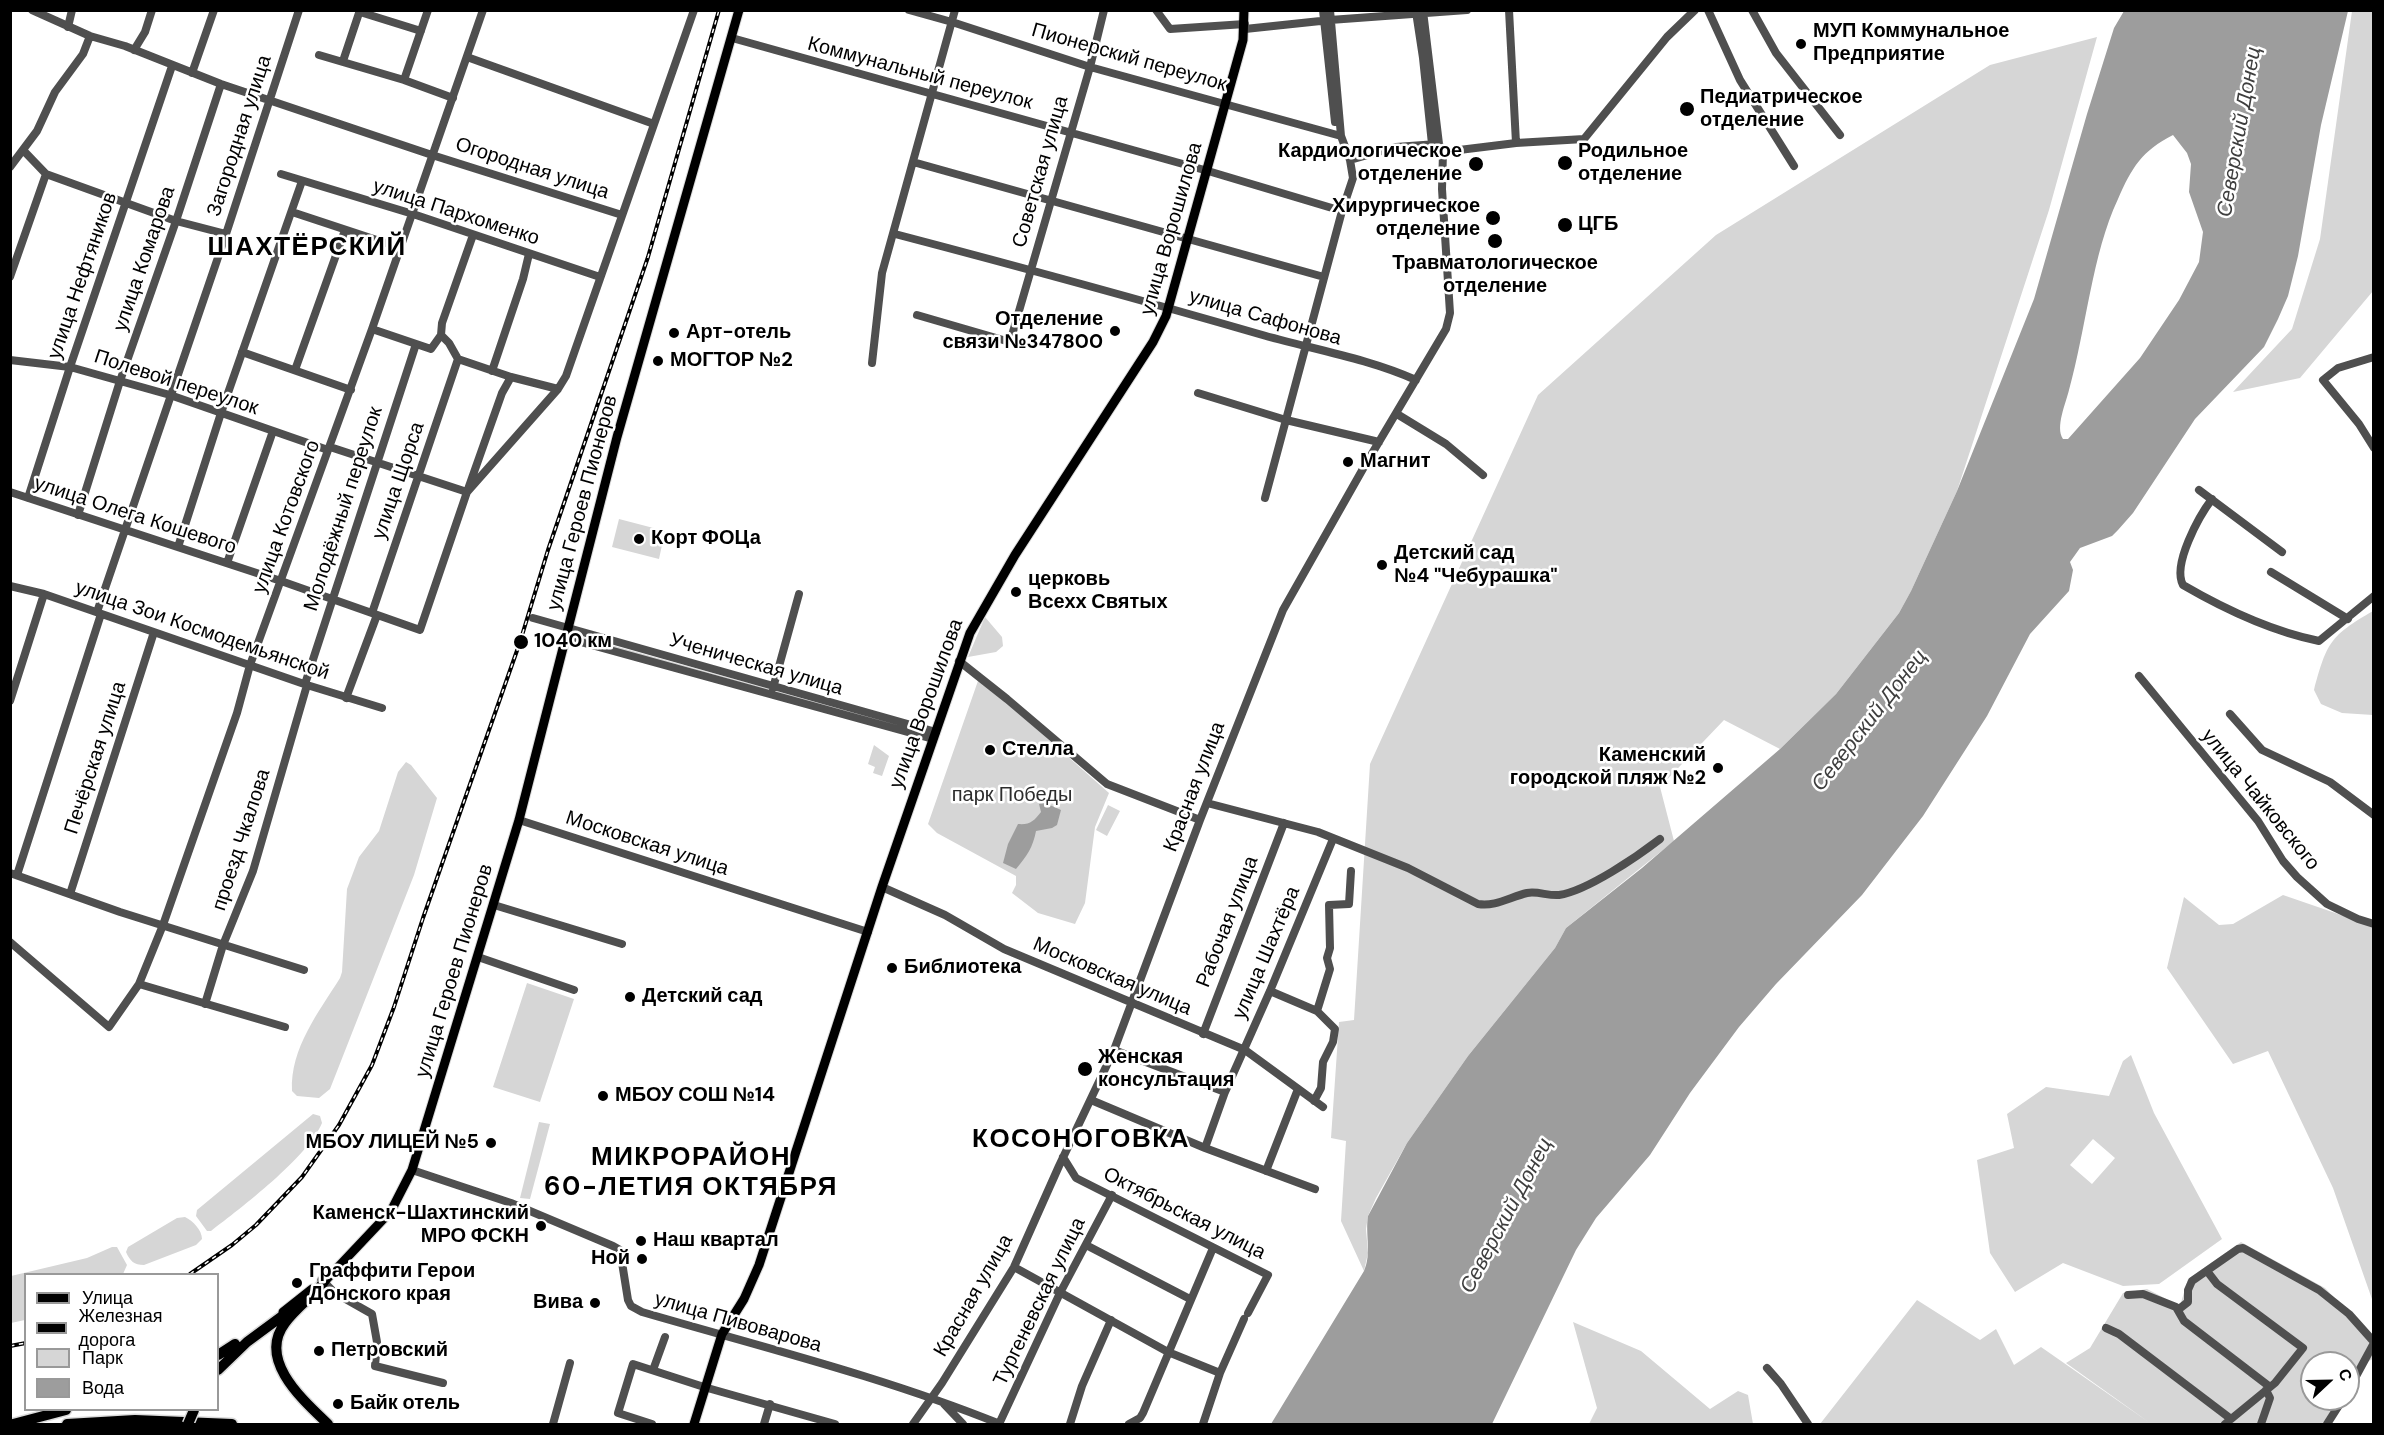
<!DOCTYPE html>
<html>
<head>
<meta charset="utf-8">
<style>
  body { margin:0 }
  #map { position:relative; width:2384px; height:1435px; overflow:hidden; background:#fff; font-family:"DM Sans",sans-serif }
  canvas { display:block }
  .frame { position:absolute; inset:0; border:12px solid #000; pointer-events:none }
  .legend { position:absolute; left:24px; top:1273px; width:195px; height:138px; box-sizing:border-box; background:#fff; border:2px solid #999; margin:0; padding:8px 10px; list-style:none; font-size:18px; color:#000 }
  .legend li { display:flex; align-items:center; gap:12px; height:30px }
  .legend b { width:30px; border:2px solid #999 }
  .north { position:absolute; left:2300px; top:1351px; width:60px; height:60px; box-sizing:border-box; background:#fff; border:2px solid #999; border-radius:50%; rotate:68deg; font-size:16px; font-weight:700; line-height:24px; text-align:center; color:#000 }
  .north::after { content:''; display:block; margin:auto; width:21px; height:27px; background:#000; clip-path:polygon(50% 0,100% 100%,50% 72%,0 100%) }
</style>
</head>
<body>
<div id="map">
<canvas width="2384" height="1435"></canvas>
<div class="frame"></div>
<ul class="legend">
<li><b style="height:8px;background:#000"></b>Улица</li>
<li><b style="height:8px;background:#000"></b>Железная дорога</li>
<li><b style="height:16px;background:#d6d6d6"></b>Парк</li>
<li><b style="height:16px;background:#9d9d9d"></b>Вода</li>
</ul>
<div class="north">С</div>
</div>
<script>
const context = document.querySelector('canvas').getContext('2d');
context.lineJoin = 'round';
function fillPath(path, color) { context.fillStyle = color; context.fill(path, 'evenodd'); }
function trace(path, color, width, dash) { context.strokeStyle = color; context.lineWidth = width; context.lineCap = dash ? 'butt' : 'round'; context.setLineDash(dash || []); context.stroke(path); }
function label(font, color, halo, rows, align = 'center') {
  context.font = font + ' "DM Sans",sans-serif'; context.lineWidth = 5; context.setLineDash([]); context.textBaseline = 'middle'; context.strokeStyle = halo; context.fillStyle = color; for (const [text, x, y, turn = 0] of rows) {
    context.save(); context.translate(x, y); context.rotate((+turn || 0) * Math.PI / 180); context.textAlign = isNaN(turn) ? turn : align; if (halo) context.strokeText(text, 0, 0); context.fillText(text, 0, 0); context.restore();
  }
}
fillPath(new Path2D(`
  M2352 11H2373V291L2300 378 2233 392 2292 329 2320 239Z
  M2097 37 2049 210 1957 491 1911 591 1899 613 1836 694 1780 749 1724 720 1660 787 1674 841 1566 928 1555 948 1468 1056 1407 1143 1376 1198 1368 1216 1366 1229 1368 1253 1364 1271 1341 1221 1346 1141 1331 1138 1339 1022 1354 1020 1370 764 1538 395 1716 235 1990 65Z
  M619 519 665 531 659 559 612 547Z
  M2373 611V715L2342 713 2321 704 2314 690C2327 642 2330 636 2373 611Z
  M985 617 1002 637 1003 646 996 652 968 657Z
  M579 636 916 730V731L578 638Z
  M979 678 1109 793 1095 827 1085 903 1075 924 1038 913 1012 893 1016 885V876L937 833 928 824Z
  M874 745 889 756 882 776 873 773 875 767 868 764Z
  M406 762 411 765 437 798 414 875 330 1089 319 1098 297 1096 292 1091C290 1048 319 1012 340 978L342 972 347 889 359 857 379 831 398 772Z
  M1108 805 1120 811 1107 836 1096 830Z
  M2283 895 2373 926V1302L2333 1188 2268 1051 2233 1064 2167 968 2184 897 2219 925 2233 924Z
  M527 983 574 999 540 1102 493 1087Z
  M2131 1055 2154 1113 2222 1239 2159 1284 2123 1286 2063 1263 2015 1292 1990 1253 1977 1160 2014 1148 2007 1114 2046 1087 2109 1096 2123 1061ZM2093 1139 2115 1158 2092 1184 2070 1165Z
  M313 1114 320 1116 322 1123C308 1157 241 1208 211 1231H207L196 1216 197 1210Z
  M539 1122 550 1124 530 1199 520 1198Z
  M185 1217C193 1221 202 1230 202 1239L196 1245 144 1265C134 1265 130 1261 126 1252L128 1247 177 1218Z
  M2241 1242 2325 1288 2373 1338V1359L2362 1364 2348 1385V1363H2312V1399H2339L2322 1424H1820L1917 1300 1980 1340 1996 1329 2014 1365 2041 1347 2150 1423 2066 1363 2090 1348 2123 1293 2147 1289 2180 1306 2188 1279Z
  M112 1247H117L127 1265 123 1274H26L25 1320 11 1323V1276L87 1258Z
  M1573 1322 1641 1351 1710 1409 1738 1391 1748 1395 1753 1424H1589L1597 1408Z`), '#d6d6d6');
fillPath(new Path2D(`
  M2124 11H2348L2321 125 2298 256 2288 296 2278 319 2264 347 2195 419 2133 513 2118 530 2112 536 2080 548 2070 562 2073 570 2069 591 2030 634 1987 716 1923 816 1862 895 1776 984 1739 1027 1690 1093 1650 1155 1596 1218 1576 1250 1492 1424H1271L1364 1271C1372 1253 1365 1235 1368 1216L1407 1143 1468 1056 1555 948 1566 928 1642 868 1780 749 1836 694 1899 613 1911 591 1957 491 2034 299 2087 114 2114 28ZM2173 135 2187 153 2191 164 2189 192 2203 232 2199 262 2179 300 2140 358 2068 439H2063C2055 427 2066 403 2069 390 2086 330 2092 254 2118 199 2132 167 2142 151 2173 135Z
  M1043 802 1061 810 1057 825 1052 828 1036 831C1033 847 1027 856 1016 869L1003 863 1008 844 1018 824C1030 825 1034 821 1041 812L1039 804Z`), '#9d9d9d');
const major = new Path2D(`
  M322 1280 324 1282 391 1211 412 1170 519 820 617 437 739 10
  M283 1312 312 1289
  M694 1424 722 1334 744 1299 759 1265 882 887 970 633 1015 555 1153 342 1166 316 1243 40 1244 10`);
const highway = new Path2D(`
  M324 1282C312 1297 296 1308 285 1323 257 1360 303 1400 328 1424
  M218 1355 235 1344
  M218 1370 247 1342 289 1311
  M13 1424 66 1410
  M67 1424 135 1420 232 1424`);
trace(major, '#dbdbdb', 11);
trace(highway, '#dbdbdb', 13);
trace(new Path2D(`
  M32 10 90 36 125 46 221 84 432 155 622 215
  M909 10 952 22 1090 67 1341 136
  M1156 10 1170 29 1245 24
  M1323 10 1335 122
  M1509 10 1516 143
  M1708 10 1740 80 1794 166
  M1752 10 1776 53 1840 135
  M1423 11 1439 144 1443 152
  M360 12 421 31
  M1416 12 1423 58 1432 144
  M68 27 72 10
  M1245 29 1330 20 1467 10
  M732 38 1208 171 1342 211
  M134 50 145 32 152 10
  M319 55 404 80 453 98
  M467 57 654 124
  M343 61 360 10
  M192 73 214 10
  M404 80 428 10
  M23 150 46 174 176 221 226 234
  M1443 152 1516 143 1584 139 1667 37 1695 10
  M1350 160 1396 147 1437 144
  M913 162 1324 277
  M10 167 37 131 55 92 83 54 90 36
  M281 174 413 214 600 277
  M292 212 401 248
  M895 234C1017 266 1138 299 1259 334 1311 349 1367 358 1416 380
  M10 277 46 174
  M917 315 1010 342 1090 67 1104 10
  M372 329 431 349 441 335 449 343 458 359 511 377 558 389
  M441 335 442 323 473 235
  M242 352 351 390
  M2374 357 2338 368 2323 380 2359 424 2374 448
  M10 360 70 367 170 395 328 450
  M872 363 882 273 955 10
  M295 370 345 230
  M492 371 523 279 529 254
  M1198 393 1286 420 1379 442
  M1397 414 1446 444 1483 475
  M330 447 467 492 502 393 511 377
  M2199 490 2282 552
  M10 492 281 581 420 630 467 492 558 389 566 376 694 10
  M28 498 70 367 172 66
  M1265 498 1342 211 1353 178 1350 160 1341 136 1330 10
  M2212 499C2199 516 2172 565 2183 585 2226 610 2270 631 2319 641L2374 596
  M78 515 120 381 176 221 221 84
  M178 547 221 413 302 181
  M227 563 273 431
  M2271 572 2348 619
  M10 586 44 594 307 685 382 708
  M97 612 226 234 299 10
  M372 613 458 359
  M533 618 936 732
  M566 638 933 739
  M959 661 1007 699 1107 784 1200 820
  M2139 676 2258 821 2283 861 2297 877 2327 904 2358 919 2374 924
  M305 684 416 344
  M773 688 799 594
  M346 698 377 615
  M10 701 44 594
  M2230 714 2262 750 2330 782 2374 815
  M1207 803 1318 832 1408 868 1478 904C1495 907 1510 897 1527 893 1538 891 1548 896 1559 895 1587 891 1638 856 1660 839
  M519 820 868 932
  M10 873 120 912 304 970
  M17 875 101 614
  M882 887 945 915 1004 949 1245 1050 1323 1107
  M70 894 154 632
  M494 905 622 944
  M10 942 109 1027 139 984 163 925 237 713 250 665 372 329 483 10
  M478 957 574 990
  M139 984 285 1027
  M1270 991 1317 1011
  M205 1004 223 945 253 871 307 685
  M1203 1034 1284 823
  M1114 1050 1225 1092
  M1091 1100 1205 1148 1315 1189
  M1314 1101 1321 1088 1323 1062 1333 1042 1335 1029 1317 1011 1330 969 1327 958 1330 948 1329 905 1349 904 1351 871
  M1205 1148 1225 1092 1270 991 1333 839
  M1063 1157 1076 1178 1268 1275 1248 1313
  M412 1170 511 1203 613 1246 620 1250 628 1300 631 1306 642 1312C762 1347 884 1377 1000 1424
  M1266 1171 1298 1089
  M1086 1245 1190 1299
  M1014 1267 1168 1352 1220 1373
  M2207 1271 2217 1284 2303 1348 2275 1383 2225 1424
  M324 1282 335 1293 372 1314 377 1342 375 1366 443 1383
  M2128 1295 2143 1294 2176 1307 2184 1321 2270 1387
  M2179 1309 2188 1302V1290L2192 1281 2238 1249 2243 1248 2319 1290 2349 1314 2374 1342
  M2106 1328 2119 1334 2231 1419
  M1767 1368 1781 1384 1808 1424
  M653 1370 665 1337
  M2348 1391 2374 1343
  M944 1404 963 1424
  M553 1424 570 1363
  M652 1424 618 1413 633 1364 704 1387 835 1424
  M764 1424 770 1404
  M913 1424 942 1383 1014 1267 1059 1166 1114 1050 1200 820 1283 610 1364 467 1446 329 1450 313 1442 189 1443 152
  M999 1424 1060 1293 1112 1195
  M1070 1424 1082 1386 1111 1320
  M1129 1424 1140 1418 1143 1413 1213 1248
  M1203 1424 1220 1373 1244 1319
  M2261 1424 2270 1398 2266 1390
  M2327 1424 2343 1399`), '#4f4f4f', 8);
trace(major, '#000', 9);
trace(highway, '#000', 10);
const rail = new Path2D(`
  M190 1274 232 1245 256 1225 302 1177 339 1125 372 1065 394 1007 423 918 520 642 548 550 648 257 719 10
  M10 1346 26 1343`);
trace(rail, '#000', 4);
trace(rail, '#fff', 1.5, [4.5]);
const highwayBridge = new Path2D(`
  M188 1424 194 1410`);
trace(highwayBridge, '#dbdbdb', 13, []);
trace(highwayBridge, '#000', 10);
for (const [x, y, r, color] of [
  [1801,44,6,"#000"],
  [1687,109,8,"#000"],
  [1565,163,8,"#000"],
  [1476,164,8,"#000"],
  [1493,218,8,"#000"],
  [1565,225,8,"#000"],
  [1495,241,8,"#000"],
  [1115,331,6,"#000"],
  [674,333,6,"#000"],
  [658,361,6,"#000"],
  [1348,462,6,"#000"],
  [639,539,6,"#000"],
  [1382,565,6,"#000"],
  [1016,592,6,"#000"],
  [521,642,8,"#000"],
  [990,750,6,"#000"],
  [1718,768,6,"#000"],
  [892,968,6,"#000"],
  [630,997,6,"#000"],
  [1085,1069,8,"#000"],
  [603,1096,6,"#000"],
  [491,1143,6,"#000"],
  [541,1226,6,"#000"],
  [641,1241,6,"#000"],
  [642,1259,6,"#000"],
  [297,1283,6,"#000"],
  [595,1303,6,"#000"],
  [319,1351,6,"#000"],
  [338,1404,6,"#000"]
]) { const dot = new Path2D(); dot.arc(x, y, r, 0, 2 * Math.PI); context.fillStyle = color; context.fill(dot); trace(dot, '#fff', 2); }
label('bold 20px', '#000', '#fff', [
  ["МУП Коммунальное",1813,32],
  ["Предприятие",1813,55],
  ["Педиатрическое",1700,98],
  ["отделение",1700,121],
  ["Кардиологическое",1462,152,"right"],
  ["отделение",1462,175,"right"],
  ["Родильное",1578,152],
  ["отделение",1578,175],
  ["Хирургическое",1480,207,"right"],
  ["отделение",1480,230,"right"],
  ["ЦГБ",1578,225],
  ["Травматологическое",1495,264,"center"],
  ["отделение",1495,287,"center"],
  ["Отделение",1103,320,"right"],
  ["связи №347800",1103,343,"right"],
  ["Арт-отель",686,333],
  ["МОГТОР №2",670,361],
  ["Магнит",1360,462],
  ["Корт ФОЦа",651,539],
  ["Детский сад",1394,554],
  ["№4 \"Чебурашка\"",1394,577],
  ["церковь",1028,580],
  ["Всехх Святых",1028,603],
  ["1040 км",534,642],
  ["Стелла",1002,750],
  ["Каменский",1706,756,"right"],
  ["городской пляж №2",1706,779,"right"],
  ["Библиотека",904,968],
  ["Детский сад",642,997],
  ["Женская",1098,1058],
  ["консультация",1098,1081],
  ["МБОУ СОШ №14",615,1096],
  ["МБОУ ЛИЦЕЙ №5",479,1143,"right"],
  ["Каменск-Шахтинский",529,1214,"right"],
  ["МРО ФСКН",529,1237,"right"],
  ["Наш квартал",653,1241],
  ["Ной",630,1259,"right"],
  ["Граффити Герои",309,1272],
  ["Донского края",309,1295],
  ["Вива",583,1303,"right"],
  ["Петровский",331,1351],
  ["Байк отель",350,1404]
], 'left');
label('20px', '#000', '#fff', [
  ["Пионерский переулок",1129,58,16],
  ["Коммунальный переулок",920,74,15],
  ["Загородная улица",240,136,-72],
  ["Огородная улица",532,169,18],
  ["Советская улица",1041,172,-74],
  ["улица Пархоменко",456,213,18],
  ["улица Ворошилова",1172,229,-74],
  ["улица Комарова",145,259,-71],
  ["улица Нефтяников",83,276,-71],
  ["улица Сафонова",1265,318,16],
  ["Полевой переулок",176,383,18],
  ["улица Щорса",399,481,-71],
  ["улица Героев Пионеров",583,503,-75],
  ["Молодёжный переулок",344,509,-72],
  ["улица Олега Кошевого",135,516,18],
  ["улица Котовского",287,517,-70],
  ["улица Зои Космодемьянской",202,631,19],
  ["Ученическая улица",756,665,16],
  ["улица Ворошилова",927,704,-70],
  ["Печёрская улица",96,758,-72],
  ["Красная улица",1195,787,-69],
  ["улица Чайковского",2260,800,51],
  ["проезд Чкалова",242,840,-72],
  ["Московская улица",647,844,18],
  ["Рабочая улица",1228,922,-69],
  ["улица Шахтёра",1267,953,-67],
  ["улица Героев Пионеров",455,971,-73],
  ["Московская улица",1112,977,23],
  ["Октябрьская улица",1184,1214,27],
  ["Красная улица",974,1296,-60],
  ["Тургеневская улица",1040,1302,-64],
  ["улица Пивоварова",738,1323,16]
]);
label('20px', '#2d2d2d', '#fff', [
  ["парк Победы",1012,796]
]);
label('italic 21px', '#3e3e3e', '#fff', [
  ["Северский Донец",2240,132,-80],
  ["Северский Донец",1870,721,-52],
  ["Северский Донец",1507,1216,-62]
]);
context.letterSpacing = '1.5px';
label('bold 26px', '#000', '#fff', [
  ["ШАХТЁРСКИЙ",307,248],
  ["КОСОНОГОВКА",1081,1140],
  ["МИКРОРАЙОН",691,1158],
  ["60-ЛЕТИЯ ОКТЯБРЯ",691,1188]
]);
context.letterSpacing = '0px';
</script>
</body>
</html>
